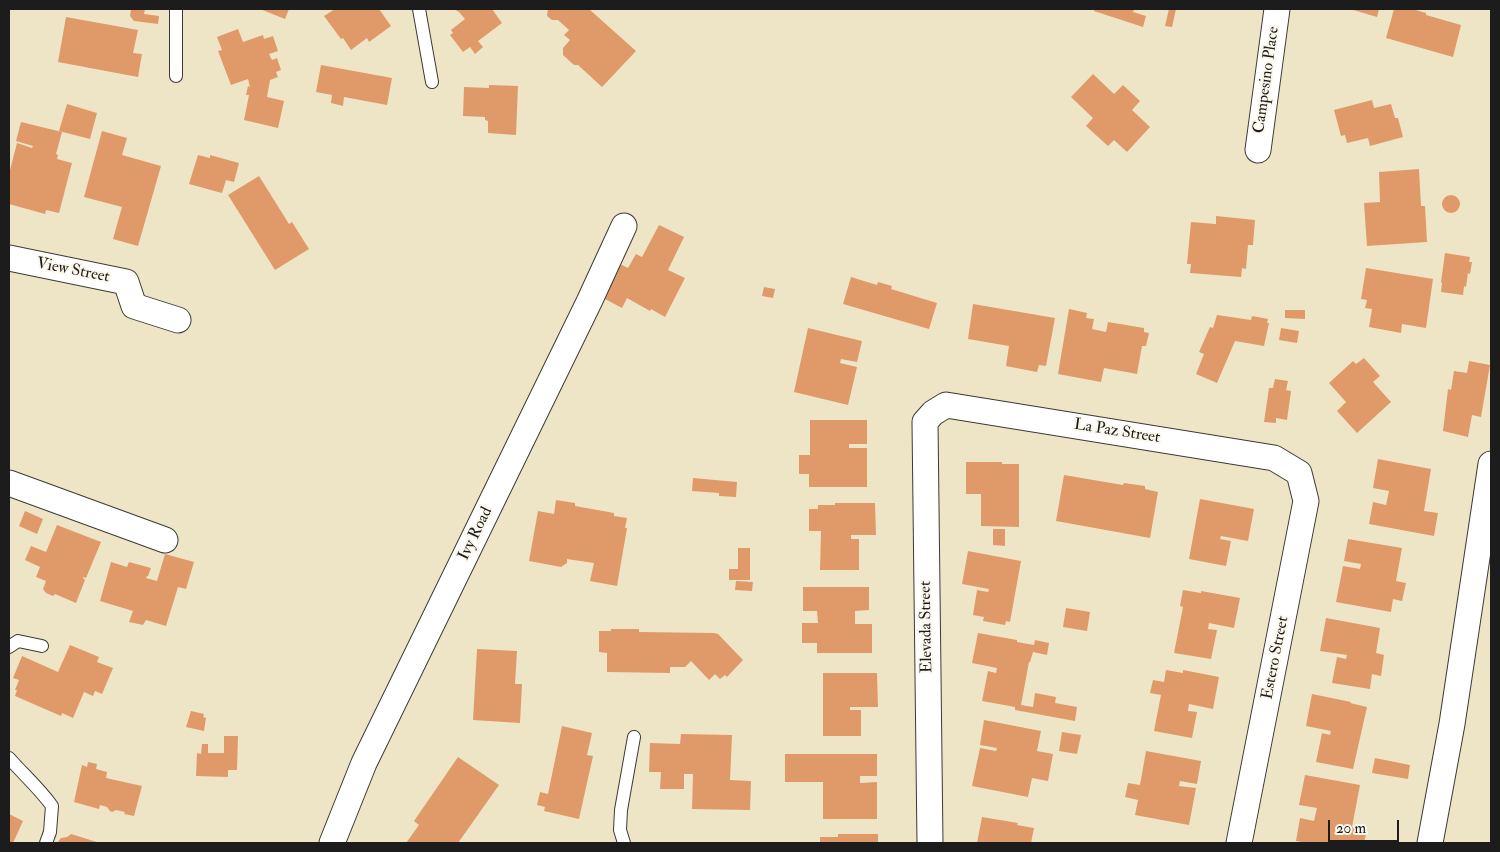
<!DOCTYPE html>
<html>
<head>
<meta charset="utf-8">
<style>
  body { margin:0 }
  #map { position:relative; width:1500px; height:852px; overflow:hidden; background:#eee5c7; font-family:"IM FELL Double Pica",serif }
  canvas { display:block }
  .frame { position:absolute; inset:0; border:10px solid #1c1c1c; pointer-events:none }
  .scale { position:absolute; left:1328px; top:820px; width:71px; height:22px; box-sizing:border-box; border:2px solid #1c1c1c; border-top:0; padding-left:6px; font-size:15px; line-height:18px; white-space:nowrap; color:#1c1c1c; -webkit-text-stroke:4px #fbf7ec; paint-order:stroke }
</style>
</head>
<body>
<div id="map">
<canvas width="1500" height="852"></canvas>
<div class="frame"></div>
<div class="scale">20 m</div>
</div>
<script>
const context = document.querySelector('canvas').getContext('2d');
context.lineJoin = 'round';
function fillPath(path, color) { context.fillStyle = color; context.fill(path, 'evenodd'); }
function trace(path, color, width, dash) { context.strokeStyle = color; context.lineWidth = width; context.lineCap = dash ? 'butt' : 'round'; context.setLineDash(dash || []); context.stroke(path); }
function label(font, color, halo, rows, align = 'center') {
  context.font = font + ' "IM FELL Double Pica",serif'; context.lineWidth = 4; context.setLineDash([]); context.textBaseline = 'middle'; context.strokeStyle = halo; context.fillStyle = color; for (const [text, x, y, turn = 0] of rows) {
    context.save(); context.translate(x, y); context.rotate((+turn || 0) * Math.PI / 180); context.textAlign = isNaN(turn) ? turn : align; if (halo) context.strokeText(text, 0, 0); context.fillText(text, 0, 0); context.restore();
  }
}
fillPath(new Path2D(`
  M131 9H145L144 14 159 16 158 24 134 21 130 16Z
  M260 9H289L285 19Z
  M335 9H379L391 26 369 42 367 38 351 50 343 38 341 39 324 16Z
  M454 9H492L502 23 478 41 483 47 475 54 470 47 463 52 450 35 453 33 451 30 465 19 459 12Z
  M548 9H589L636 51 602 87 578 65H574L563 55V48L570 40 564 35 569 30 558 20H552L547 16Z
  M1095 9H1134L1133 12 1146 16 1143 27 1094 11Z
  M1169 9H1176L1172 27 1165 26Z
  M1350 9H1379L1377 17Z
  M1394 9H1412L1426 13V15L1461 25 1453 57 1386 38Z
  M66 17 138 30 133 53 142 54 138 77 58 62Z
  M238 29 243 42 263 35 264 39 273 36 278 51 269 54 272 60 277 58 281 70 276 72 278 77 270 80 267 97 284 101 278 128 244 120 249 95H246L248 86 250 87 248 79 231 85 218 51 222 50 217 37Z
  M321 65 392 78 387 105 344 97 343 106 331 103 332 95 316 92Z
  M1093 74 1114 94 1123 85 1140 101 1132 110 1150 127 1127 152 1114 140 1108 146 1086 126 1093 118 1071 97Z
  M489 85 518 86 516 135 488 133V121L485 120V117L463 116 464 87 489 88Z
  M1372 100 1374 108 1391 104 1395 118H1398L1403 137 1370 146 1368 138 1347 143 1345 135 1341 136 1334 110Z
  M67 104 97 113 90 139 59 131Z
  M21 122 62 132 56 154 58 155 57 159 72 163 59 213 46 210 45 214 9 204V174L17 143 32 148 33 146 16 141Z
  M102 131 127 138 122 155 161 166 138 246 113 239 122 207 84 197Z
  M198 155 210 158V155L239 163 234 182 226 180 222 193 189 184Z
  M1419 169 1421 206H1425L1427 242 1367 246 1364 203 1380 202 1379 172Z
  M259 176 289 224 292 222 309 249 275 270 228 195Z
  M1442 204a9 9 0 1 1 18 0a9 9 0 1 1-18 0Z
  M1216 216 1255 220 1253 245H1248L1246 269 1242 268 1241 277 1190 273 1191 264H1187L1191 222 1216 224Z
  M659 225 684 237 668 270 685 278 665 317 651 309 650 311 627 298 622 308 603 298 620 264 628 268 636 254 642 257Z
  M1445 253 1470 257 1469 262H1472L1470 274 1468 273 1466 287 1464 286 1463 295 1441 292 1442 283 1441 282Z
  M1366 268 1433 279 1426 328 1402 324 1401 333 1369 327 1372 309 1365 308 1367 300 1361 299Z
  M851 277 877 285 878 282 892 286 891 289 937 303 929 329 843 304Z
  M764 287 775 289 773 298 762 296Z
  M973 304 1055 318 1046 366 1039 365 1037 372 1006 366 1009 346 968 339Z
  M1069 309 1087 313 1086 318 1094 319 1092 329 1106 332 1108 322 1144 328V332L1149 333 1146 346H1142L1137 374 1104 368 1101 382 1058 374Z
  M1285 310H1305V319L1285 318Z
  M1217 315 1251 320 1252 316 1268 319 1267 323H1269L1264 346 1235 341 1217 383 1196 374 1204 354 1199 352 1210 327 1213 328Z
  M808 328 862 341 857 362 841 359 840 363 857 367 848 405 794 392Z
  M1281 328 1299 331 1297 343 1279 340Z
  M1364 358 1380 376 1373 382 1391 402 1357 433 1337 411 1346 402 1329 383 1353 361 1356 364Z
  M1469 361 1490 365 1481 417 1472 415 1468 437 1443 431 1448 389 1451 390 1454 371 1467 373Z
  M1275 379 1288 381 1286 390 1291 391 1287 420 1276 418V423L1264 422 1269 388H1273Z
  M810 420H867V444H849V448H867V487H809V474H799V455H810Z
  M1378 459 1431 469 1424 511 1438 513 1434 536 1369 524 1373 502 1386 505 1389 491 1373 488Z
  M966 462H1002V464H1019V527L981 526V494H966Z
  M1064 475 1123 485 1124 483 1145 486V489L1158 492 1150 538 1056 521Z
  M693 478 737 482 736 497 719 496V493L692 491Z
  M1200 499 1254 509 1248 541 1221 536 1220 539 1231 541 1226 566 1189 559Z
  M556 500 575 503V506L614 513V516L627 518 625 528H627L617 586 590 581 594 563 567 559V563L561 567 529 561 538 511 554 514Z
  M835 503H875L876 535H851V539H859V570H820L821 531H809V509H818V505H835Z
  M25 511 43 519 37 534 19 526Z
  M57 525 101 542 86 578 83 577V578L85 580 76 603 55 594 53 596 46 593 43 589 46 581 36 577 40 567 25 560 31 546 46 552Z
  M993 529H1005V546L993 545Z
  M1348 539 1402 548 1396 581 1406 583 1402 601 1393 599 1391 612 1336 602 1343 566 1360 569 1361 564 1344 561Z
  M738 548H750V580H729V569H738Z
  M968 551 1021 561 1010 622 1006 621 1005 625 983 621 984 617 973 615 977 590 988 592 989 589 962 584Z
  M165 554 194 562 186 589 178 587 166 626 146 620 143 625 129 622 133 611 100 601 111 562 127 567 129 562 151 568 148 576H147L146 578 157 581Z
  M736 581 753 582 752 591 735 590Z
  M803 587H869V610L855 611V624H872V653H817V643H802V623H818L817 611H803Z
  M1183 590 1201 593V591L1240 598 1234 628 1209 623 1208 629 1217 630 1211 659 1174 653 1183 607 1180 606Z
  M1066 608 1090 612 1087 631 1063 627Z
  M1326 618 1380 628 1376 653 1384 655 1381 676 1372 674 1370 689 1332 683 1337 657 1346 659 1347 655 1320 651Z
  M611 629H639V632L714 633 718 634 743 660 727 677 725 675 720 679 715 674 709 680 691 661 685 667H670V673L607 672V653L599 652V631H611Z
  M978 633 1017 640V642L1034 645 1035 640 1049 643 1047 655 1033 652 1030 662H1029L1021 705 1033 707 1035 693 1056 697 1055 703 1077 707 1075 721 1015 710V707L982 701 988 671 996 673 997 668 972 663Z
  M70 645 99 657 97 662 113 668 102 694 95 691 93 696 84 692 73 718 62 713 61 716 15 696 17 690H15L19 680 13 678 22 656 58 672Z
  M477 649 517 651 515 684H522L520 723 473 720Z
  M1166 670 1183 673V670L1219 677 1213 709 1189 704 1188 711 1197 712 1192 738 1154 731 1161 695 1150 693 1153 680 1164 682Z
  M823 673H877L878 707H850V710H861V736H823Z
  M1312 694 1351 702 1350 703 1367 707 1353 769 1316 762 1322 733 1330 735 1331 731 1306 726Z
  M191 711 204 714 203 717 206 718 204 731 186 727Z
  M984 720 1041 731 1037 751 1053 754 1048 781 1032 778 1028 797 972 786 980 748 996 751 997 748 980 745Z
  M562 726 592 733 587 755 593 756 579 819 544 811 545 807 537 805 540 792 548 794Z
  M1062 732 1081 735 1077 754 1059 751Z
  M681 734 732 735 730 780 751 781 750 810 692 809 693 774H684V789H660L661 772H649L650 743 680 744Z
  M224 736H238L237 770H228V777L196 776 197 753 201 754 202 744H208V753H224Z
  M1146 751 1201 761 1197 784 1180 781 1179 786 1196 788 1189 825 1135 815 1138 800 1125 797 1128 783 1140 785Z
  M785 754H877V776H860V783L877 782V819H823V782H785Z
  M458 757 499 785 458 843H406L419 825 414 821Z
  M1375 758 1410 765 1408 779 1372 773Z
  M88 762 97 764 96 769 107 772 106 778 142 786 134 816 124 814 125 812 116 810 112 812 110 811 107 807 100 805 99 809 74 802 82 765 87 767Z
  M1305 775 1360 785 1352 827 1367 830 1364 843H1307L1296 841 1300 818 1314 821 1317 808 1299 805Z
  M9 814 23 821 13 843H9Z
  M982 817 1018 823 1017 825 1034 828 1031 843H977Z
  M71 834 100 843H57L61 838 67 837Z
  M838 834H878V843H820V837H838Z`), '#e09a69');
const lane = new Path2D(`
  M176 9V76
  M419 9 432 82
  M9 647 18 641 42 646
  M9 758C23 774 39 788 52 806L50 832 46 843
  M624 843 620 830 621 810 634 737`);
const street = new Path2D(`
  M1258 150 1277 9
  M9 258 126 282 134 306 178 320
  M9 483 165 540
  M332 843 364 763 589 302 624 226
  M930 843 925 422 933 413 946 405 1274 458 1299 473 1306 501 1239 843
  M1430 843 1452 724 1491 464`);
trace(lane, '#3c3a36', 14);
trace(street, '#3c3a36', 27);
trace(lane, '#fff', 12);
trace(street, '#fff', 25);
label('16px', '#1c1c1c', '#fbf7ec', [
  ["Campesino Place",1267,80,-82],
  ["View Street",73,271,11],
  ["La Paz Street",1117,432,9],
  ["Ivy Road",476,534,-64],
  ["Elevada Street",927,627,-91],
  ["Estero Street",1276,658,-79]
]);
</script>
</body>
</html>
